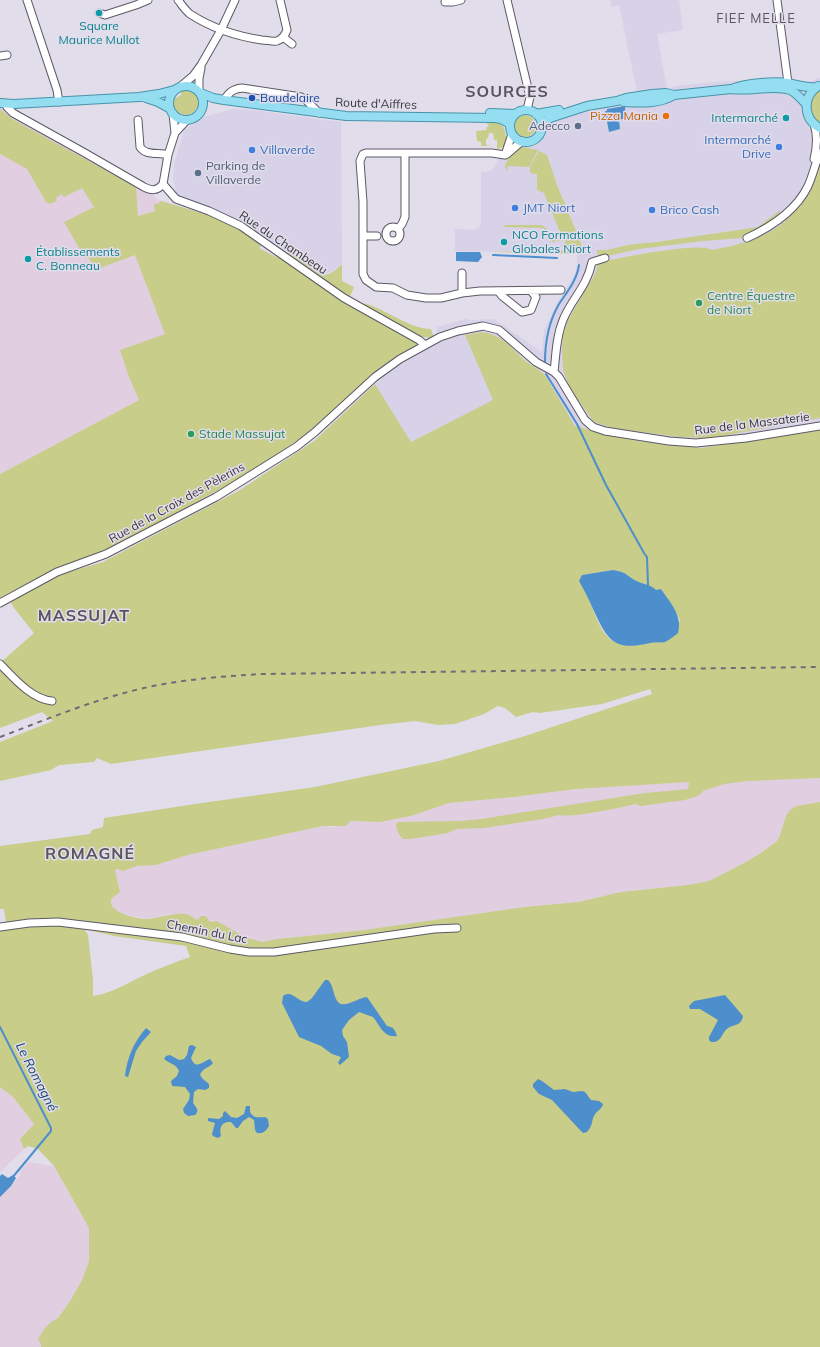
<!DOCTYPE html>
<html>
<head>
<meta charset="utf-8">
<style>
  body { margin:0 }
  canvas { display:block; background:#e1ddeb }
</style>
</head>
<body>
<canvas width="820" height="1347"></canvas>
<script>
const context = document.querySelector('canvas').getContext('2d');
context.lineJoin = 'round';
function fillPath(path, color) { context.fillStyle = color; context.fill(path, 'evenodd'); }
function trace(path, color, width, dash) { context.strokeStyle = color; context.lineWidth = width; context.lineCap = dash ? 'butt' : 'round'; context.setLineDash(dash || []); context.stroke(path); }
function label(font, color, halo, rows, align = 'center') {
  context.font = font + ' Mulish,sans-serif'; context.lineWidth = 3; context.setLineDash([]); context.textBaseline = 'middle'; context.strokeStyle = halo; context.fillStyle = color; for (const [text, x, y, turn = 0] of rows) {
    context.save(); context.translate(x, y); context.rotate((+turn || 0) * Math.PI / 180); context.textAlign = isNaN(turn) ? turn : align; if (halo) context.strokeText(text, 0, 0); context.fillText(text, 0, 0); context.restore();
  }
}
fillPath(new Path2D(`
  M610 0H679L683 30 657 34 667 89 676 86 714 82 774 79H792L806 83 820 78V430L701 448 637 441 575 426 545 375 542 372 527 361 503 340 491 334 482 332 469 344 494 400 411 442 370 377 391 361 416 345 428 338 437 336V327L465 319 471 320 494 319 542 352 544 330 557 303 575 274 577 265V253L455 251V229L474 230 479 227 481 222V172L490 171 494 168 505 144 507 137 521 145 530 146 540 139 545 124 550 121 597 107 637 92 619 5 612 7Z
  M232 109 252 110 341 122 342 264 337 268 323 276 319 274 300 258 281 255 221 219 179 196 176 193 173 179 174 165 184 130 204 117Z`), '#d7d2e8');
fillPath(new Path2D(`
  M0 107 12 117 152 194 157 199 221 219 259 248 276 257 139 400 0 474Z
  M820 778V802L797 806 786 816 780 835 777 841 746 862 709 881 688 885 621 892 578 902 524 907 364 930 277 939 262 942 245 937 217 921 210 923 197 920 188 914H169L148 919 122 914 116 911 111 904V901L112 897 120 892 115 870 118 869 123 871 137 866 156 865 188 855 324 826 336 827 350 821 380 822 411 816 449 803 514 797 576 789 636 785 689 782Z
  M0 1087 13 1097 34 1124 20 1138 24 1149 0 1172Z
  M28 1162 54 1166 89 1228V1261L82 1280 70 1301 58 1318 51 1322 41 1347H0V1197L20 1176 21 1170Z`), '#e1cfe1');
fillPath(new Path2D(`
  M820 88V123C807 114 808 98 820 88Z
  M182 90C200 88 205 109 188 115 178 115 172 109 174 99L181 95Z
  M0 109 12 119 136 187 138 216 155 211 154 204H158L161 201 221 219 239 227 264 243 259 248 276 257C280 256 286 252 291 253 293 253 297 256 299 257 317 270 320 286 342 264V281L354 287 349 299C355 303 360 302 367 304 389 311 408 328 431 329L434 338 422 337 416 345 391 361 370 377 316 427 292 444 246 475 106 551 53 571 16 590 0 600V474L139 400 129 377 120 350 165 334 135 255 100 268 98 266 94 268 89 258H85L64 222 94 207 82 188 64 197 62 194 56 198 57 201 50 204 46 202 27 169 0 154Z
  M514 126a11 11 0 1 1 22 0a11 11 0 1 1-22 0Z
  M485 121 498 122 503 126C506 134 510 147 497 149V140H494L493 133H489L488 138 486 139V145L490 146H481V142L477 141 476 131 487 130 486 128 489 126Z
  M522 147 538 150 529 167 508 166 507 171 505 167C507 158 514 151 522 147Z
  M539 151 547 155 557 185 581 243 584 254 492 252 565 250V240L552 242 543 228 504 227 505 225H541L546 228 553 240 562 237 544 193 537 190V174H533L530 172V166Z
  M820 165V418L711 438 679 437 613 428 594 422 576 397 568 384 563 370 562 350 563 335 568 320 596 272 598 262C619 259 697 241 712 250 772 239 798 223 820 165Z
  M780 210 779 213 772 220 743 238 703 241 639 249 598 258 597 250C605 251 611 249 619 247 631 244 644 243 657 242L758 227Z
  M482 332C506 336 510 348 527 362 533 366 540 370 545 375L575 426 637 441 701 448 820 430V778L748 781 724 784 703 791 698 796 685 800 641 806 635 804C619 808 573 818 559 815L543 819 484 828 457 829 448 833 411 839H403C399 835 396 829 396 824L398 822 461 821 481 819 645 793 688 789 689 782 576 789 514 797 449 803 411 816 380 822 350 821 346 826H323L188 855 156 865 137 866 123 871 117 869 115 870 120 892C117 895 112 897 111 900 108 913 140 920 149 919 162 917 173 913 186 914 190 915 194 918 197 920L201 916H206L210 922 217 921 245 937 262 942 277 939 364 930 524 907 578 902 621 892 688 885 709 881 746 862 762 852 777 841 780 835 786 816 790 810 797 806 820 802V1347H41V1344L38 1339 45 1328 51 1322 58 1318 70 1301 82 1280 89 1261V1228L54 1166 38 1149 28 1146 24 1149 20 1139 34 1124 13 1097 0 1087V931L7 929 4 909H0V846L90 834 92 830 103 827 104 818 195 804 315 787 439 761 522 737 652 694 650 689 602 704 540 713 533 712 516 717 505 708 498 706 484 714 455 724 438 725 415 721 380 725 111 764 97 758 94 762 59 765 51 770 0 781V742L53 721 42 712 0 728V663L34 633 14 608 10 601 59 575 103 562 240 490 314 441 375 384 411 442 493 400 465 335ZM613 570C628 572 627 577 639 582 645 585 651 585 656 591L661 589 672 605 680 620C676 627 671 641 664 642 659 643 654 642 648 643 637 646 623 647 613 641 597 632 587 591 582 575ZM84 929 114 936 186 946 190 957C176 962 162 967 149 973 130 981 114 993 93 996V980L88 935Z`), '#c8cd8a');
fillPath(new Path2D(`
  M625 106 626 118 619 120 620 129 609 132 605 111H607V109Z
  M456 252H480L482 257 478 262 456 261Z
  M613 570C628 572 627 577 639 582 646 585 651 585 656 590L661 589C670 602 683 616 678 633 674 636 669 640 665 642 661 643 655 642 650 643 613 652 607 639 593 609 589 599 584 590 579 581L582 575Z
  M325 980H328C334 985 333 998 339 1003 345 1008 360 997 367 997L387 1026C394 1027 395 1030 397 1036 383 1038 380 1025 373 1017L359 1012 349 1020 342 1030 343 1036 347 1042 349 1057 340 1065 338 1063 341 1057 332 1054 321 1046 299 1037 282 1003 283 996C292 989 297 1002 307 1002L312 998Z
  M725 995 743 1016C741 1026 735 1024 728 1028 721 1033 722 1043 711 1042L709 1040V1037L718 1020 700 1009H690L689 1006 694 1001Z
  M146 1028 151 1032 142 1042 136 1051 128 1077 125 1076C127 1057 134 1042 146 1028Z
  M192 1045 196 1047 191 1058C196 1071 203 1061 210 1059L213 1063C209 1068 202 1068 200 1075L203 1079 209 1084V1088L205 1090 198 1089 194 1092 193 1103C196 1107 200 1111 195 1115L188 1116 184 1113 183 1109 189 1100 190 1094 185 1087 172 1086 171 1081 177 1076 179 1071C176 1063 169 1064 164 1059L166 1056 170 1055 179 1060 184 1059 187 1055 189 1046Z
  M538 1079 542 1081 554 1090 565 1089 573 1092 582 1091 585 1092 591 1100 599 1101 603 1104C602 1109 598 1110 595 1114 591 1120 594 1124 587 1132L583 1133 580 1130 552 1100 539 1094 533 1087V1084Z
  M246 1106H250V1112C254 1119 258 1117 265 1117L268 1119 269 1126C266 1131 263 1134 257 1133L255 1130 254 1120 249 1117 243 1121 238 1128H236L231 1122C221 1121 219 1128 221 1136L218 1138 213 1136 212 1134 215 1123 208 1121V1118L219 1119 223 1116V1113L225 1111 231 1117 237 1118 244 1114Z
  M2 1174 8 1178 13 1175 16 1178 11 1186 0 1197V1176Z`), '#4d8fcc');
trace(new Path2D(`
  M493 255 557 258
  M545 362C545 341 548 323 559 304 567 292 577 280 579 265
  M546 374 577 424 606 485 644 553 647 557 648 585
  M0 1027 51 1128V1131L12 1178`), '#4d8fcc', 2);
const minor = new Path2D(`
  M27 0 57 90 59 102
  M178 0C182 5 185 10 190 14 213 29 235 36 262 40 267 40 273 42 277 41 283 39 285 35 287 30L280 0
  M507 0 530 97 527 110
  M777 0 788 83
  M445 2H453L461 0
  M99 13 105 15 136 5 148 0
  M283 37 292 44
  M0 56 7 55
  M181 86 193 76 201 65 221 30 235 0
  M199 91V78L201 68
  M224 100C229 92 233 89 242 88L301 97 306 100 319 113
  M6 104 7 107 13 113 85 153 144 187C152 191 157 191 163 184L176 199 209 211 241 226 344 298 419 340 425 345
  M138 120 140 147C146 156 158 152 168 155
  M814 124C818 136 817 147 814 159
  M175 133 187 120
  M405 153H366L363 154 360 161 363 202V274L366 280 376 287 393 288 407 295 426 298H441L462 293 480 291 561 290
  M507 154 522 141
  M505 155 512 134
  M163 184 168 155 175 133 173 114
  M386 234a7 7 0 1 1 14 0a7 7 0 1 1-14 0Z
  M398 229 402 224 405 217V153H492L505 155
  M364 236H377
  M747 238C771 227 796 211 808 186 813 175 815 164 820 153
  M498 291 502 296 522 312 531 310 536 297 531 291
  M462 293V273
  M554 372C556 355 556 337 563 320 572 298 587 287 592 262L605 258
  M0 603 57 572 106 554 216 497 296 447 315 432 375 377 400 359 440 337 458 331 483 326 499 330 536 362 554 372 559 377 585 420 593 427 605 431 669 441 696 443 746 438 820 426
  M0 664C14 678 31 699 52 701
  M0 927 29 923 58 922 182 937 230 949 249 952H274L434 929 457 928`);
const major = new Path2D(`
  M169 103a17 17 0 1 1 34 0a17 17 0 1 1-34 0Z
  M818 86C802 97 803 119 820 128
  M734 88C746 83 775 81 788 83 798 85 805 88 816 87
  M201 93 213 98 224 100 346 116 495 118 501 119 510 124
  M146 98 158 102 169 108
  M624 102C639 103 661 104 674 95
  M0 103 14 104 139 97 159 94 174 90
  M510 126a16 16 0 1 1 32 0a16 16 0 1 1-32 0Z
  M490 113 515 114
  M536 114 559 110
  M541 125 550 118 587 106 617 101 626 98 652 94 666 93 674 95 731 89C748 92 776 84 790 90 797 93 801 99 806 104`);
trace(minor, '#5c5965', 9);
trace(major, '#4794aa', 10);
trace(minor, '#fff', 7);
trace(major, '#95ddf0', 8);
trace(new Path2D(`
  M0 737C50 718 100 697 153 686 189 679 226 676 262 674L820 667`), '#6e6c74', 2, [5, 5]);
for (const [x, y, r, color] of [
  [99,13,4,"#0f9aa8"],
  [252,98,4,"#1a4fb4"],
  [666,116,4,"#e8710a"],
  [786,118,4,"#0f9aa8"],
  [578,126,4,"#5c6f8a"],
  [779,147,4,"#3f7fe0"],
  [252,150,4,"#3f7fe0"],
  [198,173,4,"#5c6f8a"],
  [515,208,4,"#3f7fe0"],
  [652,210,4,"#3f7fe0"],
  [504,242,4,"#0f9aa8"],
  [28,259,4,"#0f9aa8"],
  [699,303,4,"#2e9e5b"],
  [191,434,4,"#2e9e5b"]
]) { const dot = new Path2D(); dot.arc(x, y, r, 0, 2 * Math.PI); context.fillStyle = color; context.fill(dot); trace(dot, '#e1ddeb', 1.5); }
label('12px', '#0d838f', '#e1ddeb', [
  ["Square",99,26,"center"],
  ["Maurice Mullot",99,40,"center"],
  ["Intermarché",778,118,"right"],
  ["NCO Formations",512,235],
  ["Globales Niort",512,249],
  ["Établissements",36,252],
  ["C. Bonneau",36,266]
], 'left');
label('12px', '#164399', '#e1ddeb', [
  ["Baudelaire",260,98]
], 'left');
label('12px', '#37363b', '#e1ddeb', [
  ["Route d'Aiffres",376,104,2],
  ["Rue du Chambeau",283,243,34],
  ["Rue de la Massaterie",752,424,-7],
  ["Rue de la Croix des Pèlerins",177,503,-29],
  ["Chemin du Lac",207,932,11]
]);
label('12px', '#c56008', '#e1ddeb', [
  ["Pizza Mania",658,116]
], 'right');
label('12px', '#4e5e75', '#e1ddeb', [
  ["Adecco",570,126],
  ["Parking de",206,166,"left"],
  ["Villaverde",206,180,"left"]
], 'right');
label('12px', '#366cbe', '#e1ddeb', [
  ["Intermarché",771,140,"right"],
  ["Drive",771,154,"right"],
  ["Villaverde",260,150],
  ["JMT Niort",523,208],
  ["Brico Cash",660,210]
], 'left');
label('12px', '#27864d', '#e1ddeb', [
  ["Centre Équestre",707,296],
  ["de Niort",707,310],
  ["Stade Massujat",199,434]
], 'left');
context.letterSpacing = '1px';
label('13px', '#585560', '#e1ddeb', [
  ["FIEF MELLE",756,19]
]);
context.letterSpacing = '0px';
label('italic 13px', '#174770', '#e1ddeb', [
  ["Le Romagné",36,1077,63]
]);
context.letterSpacing = '1px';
label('bold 16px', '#585560', '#e1ddeb', [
  ["SOURCES",507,92],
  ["MASSUJAT",84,616],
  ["ROMAGNÉ",90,854]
]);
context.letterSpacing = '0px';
</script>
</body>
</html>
